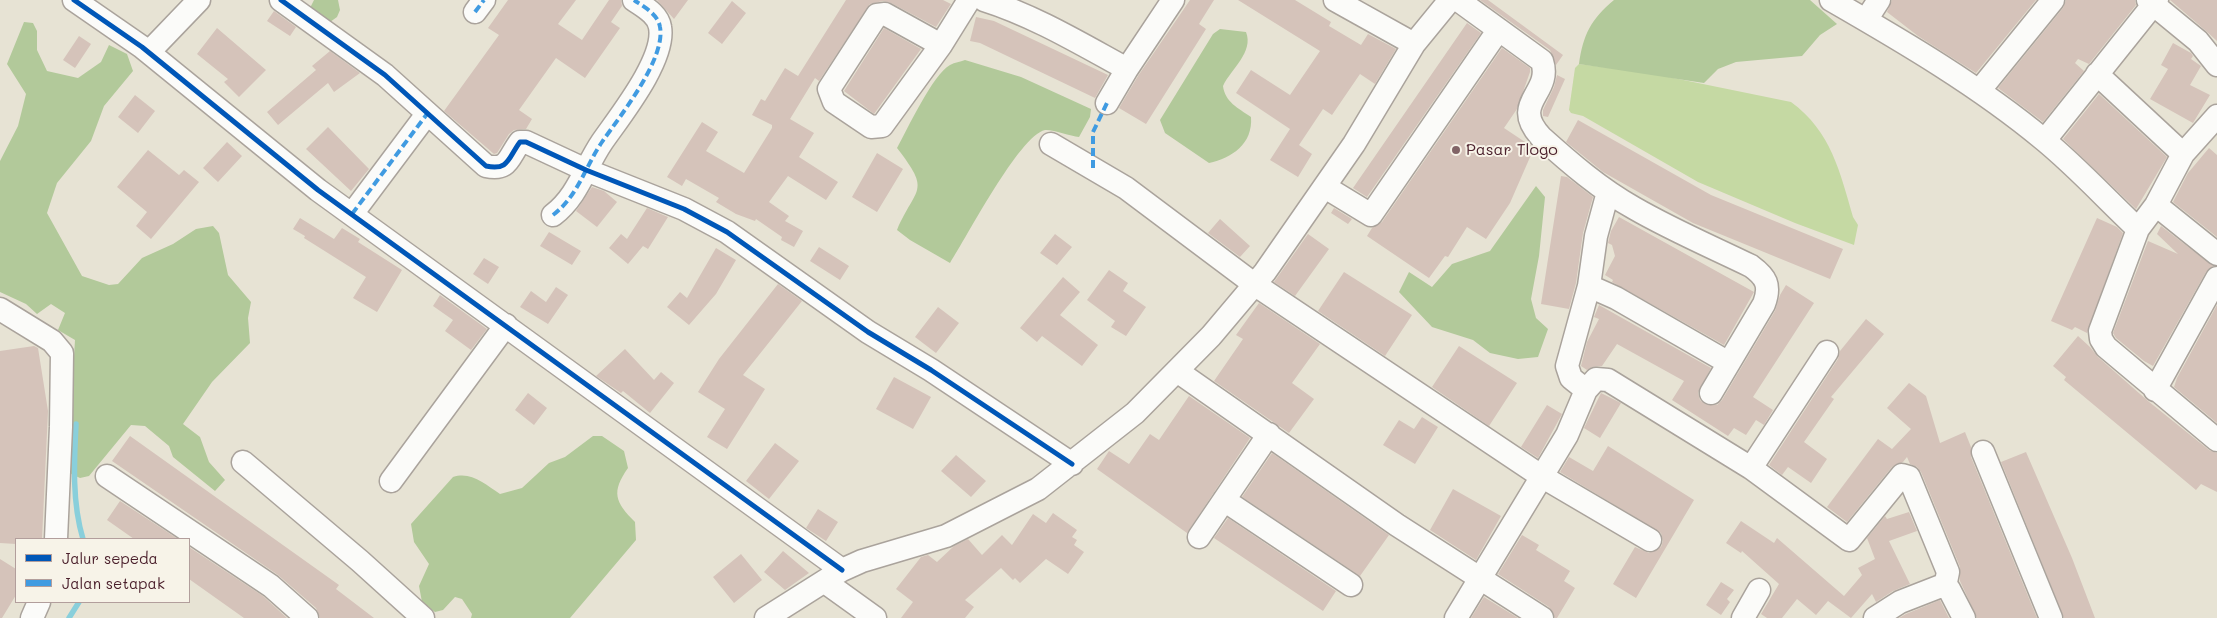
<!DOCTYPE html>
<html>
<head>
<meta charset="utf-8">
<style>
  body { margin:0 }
  #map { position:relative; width:2217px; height:618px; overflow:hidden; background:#e7e3d4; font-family:Mali,sans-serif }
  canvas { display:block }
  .legend { position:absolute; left:15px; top:538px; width:175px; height:65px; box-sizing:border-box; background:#f7f3e8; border:1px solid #b29e9c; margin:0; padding:6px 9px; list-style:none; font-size:15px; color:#4a1f2b }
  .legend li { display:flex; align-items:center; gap:10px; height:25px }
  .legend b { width:25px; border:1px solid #b29e9c }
</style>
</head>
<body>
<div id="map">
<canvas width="2217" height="618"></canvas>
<ul class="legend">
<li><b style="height:6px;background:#0057b8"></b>Jalur sepeda</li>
<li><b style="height:6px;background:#409be1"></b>Jalan setapak</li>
</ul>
</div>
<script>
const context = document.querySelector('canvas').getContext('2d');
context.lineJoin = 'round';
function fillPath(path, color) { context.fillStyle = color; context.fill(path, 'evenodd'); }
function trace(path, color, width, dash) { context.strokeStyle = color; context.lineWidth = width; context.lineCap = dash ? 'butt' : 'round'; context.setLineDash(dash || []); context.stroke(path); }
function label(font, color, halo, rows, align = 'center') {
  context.font = font + ' Mali,sans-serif'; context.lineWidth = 4; context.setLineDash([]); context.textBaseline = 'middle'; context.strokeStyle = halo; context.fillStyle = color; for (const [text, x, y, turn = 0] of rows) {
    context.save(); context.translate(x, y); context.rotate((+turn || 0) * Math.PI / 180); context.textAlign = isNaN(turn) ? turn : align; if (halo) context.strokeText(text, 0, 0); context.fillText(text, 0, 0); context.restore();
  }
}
fillPath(new Path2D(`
  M1579 64 1649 73 1791 102C1831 131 1840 172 1853 217L1858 225 1854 245 1795 223 1698 182 1583 116 1571 113 1569 110 1575 68Z`), '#c5d9a3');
fillPath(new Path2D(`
  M314 0H338L340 10 337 17 330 22 310 8Z
  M1614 0H1810L1837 24 1820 35 1802 56 1736 62 1718 69 1704 83 1579 64C1583 35 1591 19 1614 0Z
  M24 22 33 23 37 31V50L47 71 78 78 101 62 109 45 127 54 133 71 104 106 91 141 57 183 47 213 82 276 109 285 118 284 142 258 173 244 196 229 213 226 219 233 228 275 251 302 248 318 250 343 212 382 183 424 200 437 209 462 225 480 215 491 173 457 169 446 145 426 131 425 89 476 80 478 67 472 75 340 58 330 65 313 51 304 37 314 26 304 0 292V161L18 126 26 94 7 64Z
  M1220 29 1246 32C1254 52 1231 69 1223 86 1225 102 1238 108 1251 117 1253 144 1232 158 1209 163L1165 133 1160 120 1213 34Z
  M965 60 1021 77 1091 109 1090 117 1079 137C1070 136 1052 129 1045 130 1019 136 967 237 950 263L910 240 897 230C916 186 932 193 897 148 907 130 933 74 950 65 955 62 960 62 965 60Z
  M1536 186 1545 197 1539 256 1531 299 1536 318 1548 329 1538 357 1518 359 1490 353 1473 340 1432 327 1399 292 1409 272 1432 287 1452 264 1490 251Z
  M593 436H602L624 451 628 468C611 492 615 502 635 522L636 540 570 618H471L472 614 462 599 455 597 443 610 435 612 422 602 419 586 429 564 414 542 411 524 453 477C471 471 485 484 500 494L522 488 549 463 565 457Z`), '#b2c99a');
trace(new Path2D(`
  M76 424C74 462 72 503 83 539
  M69 618 79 602`), '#89cfdb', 5.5);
fillPath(new Path2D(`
  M508 0H576L558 24 582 40 609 0H621L622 6 611 22 620 28 585 78 556 58 519 110 532 119 526 129 514 130 509 134 497 153 494 154 444 111 499 35 488 28Z
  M657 0H688L674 19Z
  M846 0H943L951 4 936 27 891 3 883 1 870 4 819 81 815 78 790 119 814 133 799 157 838 182 826 200 788 176 769 202 789 216 785 221 803 231 794 247 781 240 782 237 756 219 755 221 736 214 716 202 719 198 686 179 682 186 667 177 702 122 718 132 706 151 744 173 772 128V125L752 115 761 99 765 101 785 68 798 76Z
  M1190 0H1214L1199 24 1206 29 1146 124 1119 108 1138 76Z
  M1238 0H1295L1331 22 1329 26 1361 45 1368 34 1396 49 1375 84 1360 74 1332 115 1323 109 1299 145 1312 154 1298 177 1270 160 1290 129 1236 93 1251 70 1290 95 1320 51Z
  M1480 0H1488L1563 55 1556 65 1550 50Z
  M1892 0H2036L1976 73 1918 36 1887 12Z
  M2066 0H2135L2136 5 2089 64 2078 59 2075 63 2084 71 2043 122 1998 88 2063 8Z
  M2170 0H2217V41L2206 31Z
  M732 1 746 13 722 44 708 33Z
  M274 11 296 27 290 36 267 21Z
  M976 17 994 21 1108 75 1095 98 980 43 970 41Z
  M1467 23 1481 33 1367 197 1353 188Z
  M217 28 266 70 239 97 224 82 228 79 197 54Z
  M884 28 921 49 874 114 844 91Z
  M79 36 91 44 75 68 63 60Z
  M2173 43 2191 53 2193 56 2191 59 2201 66 2190 85 2210 95 2193 123 2150 99 2168 69 2161 65Z
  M1502 48 1530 68V72L1517 109 1504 128 1534 148 1510 203 1486 239 1467 227 1448 257 1445 256 1429 278 1367 236 1372 228 1382 222Z
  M330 51 360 73 334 92 328 83 278 125 267 112 316 70 312 66Z
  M1557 75 1565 79 1548 117 1543 116V110L1554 87Z
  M2099 94 2167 157 2136 209 2063 139Z
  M135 95 155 111 138 133 118 117Z
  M1578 120 1711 195 1843 249 1830 279 1693 223 1603 172 1566 142Z
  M328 127 369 169 351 191 306 149Z
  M227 142 242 156 218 182 203 168Z
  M2209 148 2217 155V237L2173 202 2188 173Z
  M148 150 179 175 184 170 199 182 151 239 136 226 147 212 117 187Z
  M877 153 903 169 877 212 852 197Z
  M1561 176 1567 177 1593 197 1583 233 1576 283 1569 309 1541 304Z
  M592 187 604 191 617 202 597 227 576 211Z
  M647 208 668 217 648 249 643 246 628 264 609 248 621 234 627 239Z
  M1334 208 1352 219 1348 224 1331 213Z
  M1619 217 1754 292 1724 345 1612 282 1613 280 1605 275 1615 256 1612 245 1608 243 1611 231Z
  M300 218 334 239 342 228 360 239 358 242 402 270 377 312 353 298 366 277 304 238 305 236 293 229Z
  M2097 218 2117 227 2123 233 2087 333 2075 327 2072 330 2051 321Z
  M1220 219 1250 246 1240 257 1208 233Z
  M2161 226 2213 266 2206 272 2153 366 2144 361 2116 338 2113 333 2148 241 2178 254 2157 234Z
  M549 232 581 251 572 265 540 246Z
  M1055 234 1072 247 1057 265 1040 253Z
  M1308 234 1329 249 1295 296 1274 282Z
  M819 247 849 266 840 280 810 261Z
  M716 248 736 260 716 294 689 325 667 307 680 292 687 298Z
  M484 258 499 267 488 284 473 274Z
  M1109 270 1128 283 1123 291 1146 307 1126 336 1111 327 1115 321 1087 300Z
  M1344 272 1412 315 1385 356 1318 311Z
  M1063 277 1080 292 1060 315 1098 345 1082 366 1042 336 1037 342 1020 328Z
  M778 284 802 301 743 375 765 389 727 449 707 437 725 409 698 392 719 359Z
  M1786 285 1814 303 1753 397 1773 410 1764 425 1756 420 1746 435 1734 428 1728 436 1672 400 1684 381 1617 344 1602 366 1592 367 1587 370 1581 366 1587 342 1599 319 1594 317 1599 305 1711 368 1698 393 1700 400 1705 404 1717 405 1722 400 1775 311 1780 295Z
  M556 287 568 295 548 324 520 307 531 291 546 302Z
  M440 295 487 329 471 350 445 331 453 320 433 306Z
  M1259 303 1320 344 1292 383 1314 399 1289 433 1214 381 1243 339 1236 335Z
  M2217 305V423L2174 387 2177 378Z
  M938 307 959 323 936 353 915 337Z
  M1866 319 1884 334 1831 397 1834 399 1804 442 1827 459 1811 483 1788 467 1782 475 1769 465 1838 359 1840 351Z
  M2078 336 2090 347 2098 357 2148 401 2209 450 2217 453V492L2201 484 2196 490 2064 380 2066 377 2053 366Z
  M34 346 38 348 48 411 42 539H16V544L0 543V351Z
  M1459 346 1517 383 1489 426 1432 387Z
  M625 349 654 380 661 372 674 383 650 413 623 391 621 393 596 376Z
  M894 377 931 397 913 429 876 409Z
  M1909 383 1926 396 1940 443 1965 432 1971 447V457L2037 618H1977L1960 581V567L1921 472 1917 467 1910 464 1907 457 1903 462 1892 467 1847 522 1827 507 1878 439 1892 449 1911 429 1887 408Z
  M528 393 547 408 534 425 515 410Z
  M1601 393 1621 403 1600 438 1584 428Z
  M1189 396 1250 438 1187 533 1097 469 1109 451 1129 464 1150 434 1159 440Z
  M1547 405 1562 414 1538 458 1521 447Z
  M1422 417 1438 427 1415 464 1383 445 1399 420 1414 429Z
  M130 436 339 585 336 589 374 618H320L316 608 278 575 112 461Z
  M775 443 799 461 769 499 746 481Z
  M1608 446 1694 500 1636 598 1613 584 1635 547 1649 553 1661 547 1663 541 1661 533 1560 472 1569 457 1593 471Z
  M2026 452 2072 558 2095 618H2064L2001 462Z
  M1272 453 1389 535 1360 576 1242 497Z
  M956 455 986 481 971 497 941 471Z
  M1453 489 1501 516 1476 560 1430 530Z
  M120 501 178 539H134L107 520Z
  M818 509 838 522 826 541 806 528Z
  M1909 512 1917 531 1889 541 1910 584 1893 591 1876 602 1872 594 1851 618 1828 601 1816 615 1797 599 1782 618H1767L1761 614 1779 584 1742 551 1741 553 1726 543 1741 521 1774 543 1777 538 1844 596 1862 575 1858 568 1875 559 1867 538 1885 516 1887 519Z
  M1053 513 1077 530 1072 537 1077 540 1074 545 1084 552 1068 574 1046 559 1020 583 1015 578 1013 580 1001 568 965 600 974 607 965 618H901L913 602 896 589 921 557 928 555 937 562 954 546 968 539 982 555 1002 535 1012 545 1033 514 1046 523Z
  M1228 518 1336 591 1323 611 1214 538Z
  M1522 535 1539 545 1536 550 1570 571 1564 581 1575 588 1557 618H1555L1549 607 1498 574Z
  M189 547 263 596 287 618H244L189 579Z
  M783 551 809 573 785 590 764 572Z
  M741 554 762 580 734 603 713 577Z
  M0 559 16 569V595L2 618H0Z
  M1721 582 1734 590 1727 599 1730 602 1721 615 1706 605Z
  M1484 597 1518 618H1471Z
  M1940 600 1949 618H1899L1906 614Z`), '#d5c3ba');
const minor = new Path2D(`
  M74 0 142 47 318 190 842 570
  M281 0 385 75 486 166C509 171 508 158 520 142H526L586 170 684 209 727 232 868 332 931 370 1072 464
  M984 0C1035 16 1081 44 1127 69L1173 0
  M1335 0 1414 44
  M1458 0 1542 61C1553 94 1509 102 1541 137 1570 163 1600 189 1634 208 1672 230 1712 247 1751 266 1766 277 1771 285 1764 304L1711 393
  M1831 0C1904 42 1979 86 2044 140 2077 167 2107 200 2138 229
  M2148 0 2198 41 2217 65
  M475 12 484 0
  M1866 20 1879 0
  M941 45 885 14 877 15 829 89 834 102 871 127 882 126 941 45 969 0
  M149 52 199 0
  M2097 74 2183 154
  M1979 91 2053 0
  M1107 103 1127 69
  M2217 116 2183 154 2156 205 2138 229 2100 331 2101 339 2106 347 2217 440
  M2045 140 2157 0
  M1051 144 1126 188 1254 284 1541 476 1650 540
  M1325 187 1371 215 1495 35
  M1608 192 1596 236 1589 286 1616 298 1729 363
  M2156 205 2217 254
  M352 214 427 114
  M553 215C578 196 585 167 602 142 620 116 666 59 660 27 658 14 644 7 634 0
  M0 309 52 341 62 353 61 427 56 539
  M1177 371 1397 525 1542 618
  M1586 390 1596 379 1608 380 1751 468 1849 540 1902 475 1909 477 1948 572 1945 587
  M2155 390 2217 278
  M1983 452 2051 618
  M243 462 360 561 423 618
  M1751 468 1827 352
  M107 476 271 586 307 618
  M391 481 506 325
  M1224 500 1351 585
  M1199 537 1269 434
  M825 582 875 618
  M32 618 39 602
  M766 618 842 570 862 561 946 536 1038 489 1135 413 1211 336 1265 272 1354 144 1414 44 1450 0
  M1456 618 1567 435 1586 390 1571 378 1567 366 1589 286
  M1743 618 1759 590
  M1875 618 1900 602 1941 586 1949 589 1964 618`);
trace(minor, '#aaa39c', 25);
trace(minor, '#fbfbf9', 22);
trace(new Path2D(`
  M475 12 484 0
  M1093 168V132L1107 103
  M352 214 427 114
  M553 215C578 196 585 167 602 142 620 116 666 59 660 27 658 14 644 7 634 0`), '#409be1', 4, [8, 4]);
trace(new Path2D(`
  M74 0 142 47 318 190 842 570
  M281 0 385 75 486 166C509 171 508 158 520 142H526L586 170 684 209 727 232 868 332 931 370 1072 464`), '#0057b8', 5);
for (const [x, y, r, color] of [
  [1456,150,5,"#816466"]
]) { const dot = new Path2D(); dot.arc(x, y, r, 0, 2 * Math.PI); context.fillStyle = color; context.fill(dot); trace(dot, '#f7f3e8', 2); }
label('16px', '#4a1f2b', '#f7f3e8', [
  ["Pasar Tlogo",1466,150]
], 'left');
</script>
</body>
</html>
